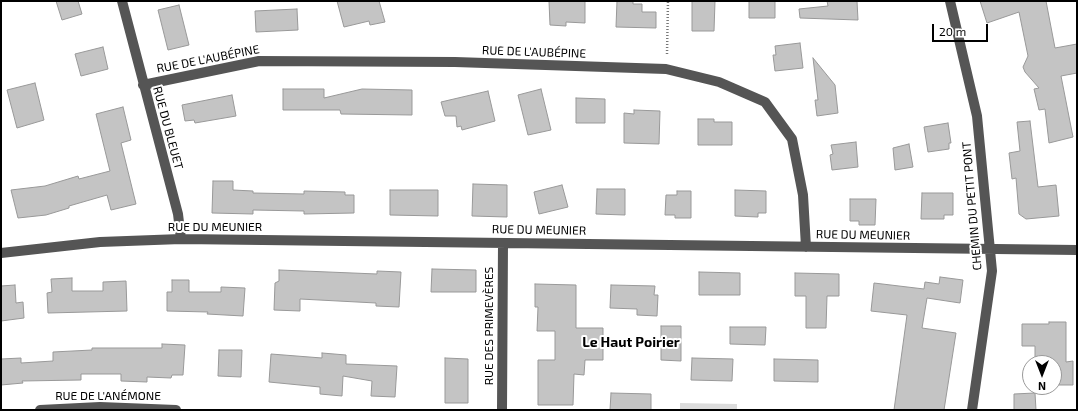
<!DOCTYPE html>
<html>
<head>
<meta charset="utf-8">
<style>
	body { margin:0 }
	#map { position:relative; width:1078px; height:411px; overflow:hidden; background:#fff; font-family:"Exo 2",sans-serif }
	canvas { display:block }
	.frame { position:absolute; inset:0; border:2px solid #000; pointer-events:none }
	.north { position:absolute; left:1022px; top:355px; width:40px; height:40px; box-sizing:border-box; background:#fff; border:1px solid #999; border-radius:50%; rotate:180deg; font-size:11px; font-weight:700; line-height:16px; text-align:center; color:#000 }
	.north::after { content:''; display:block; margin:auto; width:14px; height:18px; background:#000; clip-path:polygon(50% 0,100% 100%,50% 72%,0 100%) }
	.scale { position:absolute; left:932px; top:24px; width:56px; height:18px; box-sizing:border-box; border:2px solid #000; border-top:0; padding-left:5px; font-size:12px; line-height:14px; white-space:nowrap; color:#000; -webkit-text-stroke:3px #fff; paint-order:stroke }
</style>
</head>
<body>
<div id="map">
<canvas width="1078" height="411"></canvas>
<div class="frame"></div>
<div class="north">N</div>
<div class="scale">20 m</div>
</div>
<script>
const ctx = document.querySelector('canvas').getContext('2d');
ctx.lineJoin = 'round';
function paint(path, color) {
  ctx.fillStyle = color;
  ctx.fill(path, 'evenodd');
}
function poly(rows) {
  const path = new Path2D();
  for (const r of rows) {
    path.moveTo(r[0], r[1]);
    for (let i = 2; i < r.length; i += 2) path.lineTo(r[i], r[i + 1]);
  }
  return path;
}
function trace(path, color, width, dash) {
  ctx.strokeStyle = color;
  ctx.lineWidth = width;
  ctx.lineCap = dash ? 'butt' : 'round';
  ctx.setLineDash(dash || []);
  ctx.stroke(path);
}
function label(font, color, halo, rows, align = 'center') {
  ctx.font = font + ' "Exo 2",sans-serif';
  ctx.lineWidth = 4;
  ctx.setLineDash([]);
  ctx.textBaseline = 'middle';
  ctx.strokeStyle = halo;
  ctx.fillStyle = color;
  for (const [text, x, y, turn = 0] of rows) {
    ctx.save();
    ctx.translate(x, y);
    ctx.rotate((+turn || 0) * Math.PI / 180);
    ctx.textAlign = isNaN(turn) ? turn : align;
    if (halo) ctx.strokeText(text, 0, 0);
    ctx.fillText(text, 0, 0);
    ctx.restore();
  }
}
const green = poly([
	[680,403,737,404,737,410,680,410]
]);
const building = poly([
	[56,1,78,1,82,14,62,20,56,1],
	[337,1,379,1,385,22,370,25,369,21,344,27,337,1],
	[549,1,585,1,585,23,566,22,566,26,550,25,549,1],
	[617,1,633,1,633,4,642,4,642,12,656,12,656,28,616,27,617,1],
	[692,1,715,1,714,31,692,31,692,1],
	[749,1,775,1,775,18,749,18,749,1],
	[827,1,857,1,858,20,800,18,799,9,828,6,827,1],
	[980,1,1046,1,1055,48,1077,44,1077,73,1061,76,1073,137,1049,143,1045,109,1039,110,1034,89,1039,88,1025,72,1023,67,1028,56,1019,12,987,23,980,1],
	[179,5,189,45,168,50,158,10,179,5],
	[297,9,298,30,256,32,255,11,297,9],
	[800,43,803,68,775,71,773,55,776,55,775,46,800,43],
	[103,47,108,69,81,76,75,54,103,47],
	[813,58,835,85,838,113,817,116,815,100,818,100,813,58],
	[35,83,44,120,17,128,7,90,35,83],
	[283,89,324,89,324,98,362,89,412,90,412,115,341,114,340,110,283,110,283,89],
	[541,89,551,130,528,135,518,95,541,89],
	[488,91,495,121,462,130,461,126,457,127,456,116,445,116,441,102,488,91],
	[232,95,236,116,195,123,194,120,185,121,182,105,232,95],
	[576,98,605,99,605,123,576,123,576,98],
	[123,107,131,140,121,143,136,204,111,210,107,195,69,206,69,208,46,215,18,218,11,190,45,186,78,176,79,179,110,171,96,114,123,107],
	[634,110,660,111,659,144,624,143,624,113,634,114,634,110],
	[698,119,714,119,714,122,732,122,732,145,698,145,698,119],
	[1030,121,1038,187,1056,185,1059,216,1026,219,1019,214,1016,178,1012,179,1009,153,1020,151,1017,122,1030,121],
	[948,123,951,143,949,143,949,149,928,152,924,127,948,123],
	[856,142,858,167,832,170,830,155,833,154,831,145,856,142],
	[909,144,913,167,895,170,893,148,909,144],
	[213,181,233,181,233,190,253,191,253,193,304,194,304,191,345,192,345,195,354,195,354,213,304,214,304,211,253,210,253,214,212,213,213,181],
	[473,184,507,185,507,217,472,216,473,184],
	[562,185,568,207,539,214,534,192,562,185],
	[597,189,625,189,625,215,596,214,597,189],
	[390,190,438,190,438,216,390,215,390,190],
	[735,190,766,191,766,213,758,213,758,217,735,216,735,190],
	[677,191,691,191,691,218,675,218,675,215,665,215,666,195,677,195,677,191],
	[922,193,953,193,953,215,944,215,944,219,921,219,922,193],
	[850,199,876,199,875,225,859,225,859,221,850,221,850,199],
	[432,269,476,270,476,292,431,292,432,269],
	[279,270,377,274,377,271,401,272,399,307,376,306,376,303,300,299,300,311,274,310,275,283,279,281,279,270],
	[699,272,740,273,740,295,699,295,699,272],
	[795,273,839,274,839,296,827,296,826,328,806,328,806,296,795,296,795,273],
	[940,277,963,280,960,303,927,298,922,328,956,333,944,410,894,410,907,315,871,311,874,283,924,289,925,282,939,284,940,277],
	[72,278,72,291,103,291,103,282,126,281,127,311,48,313,47,293,52,292,51,279,72,278],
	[172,280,189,280,189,292,221,292,221,287,245,288,243,316,207,314,208,312,167,311,167,292,172,292,172,280],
	[535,284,576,285,576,328,603,328,603,360,585,360,584,375,574,374,573,405,538,405,538,360,555,360,555,331,537,331,538,307,535,307,535,284],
	[15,285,16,303,23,302,24,318,1,321,1,286,15,285],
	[611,285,655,286,654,295,658,295,657,316,637,315,637,309,610,308,611,285],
	[1049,322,1066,322,1066,362,1073,361,1073,385,1054,385,1054,363,1035,363,1035,346,1022,346,1022,324,1049,324,1049,322],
	[661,326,681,326,681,361,661,360,661,326],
	[730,327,766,327,765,345,730,344,730,327],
	[162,344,185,345,183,375,172,375,171,378,147,377,147,382,121,381,121,374,81,374,81,380,22,381,23,383,1,385,1,359,21,358,21,363,53,361,53,352,92,350,92,348,162,348,162,344],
	[219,350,242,350,241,377,218,376,219,350],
	[322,353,346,355,346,364,397,366,395,397,371,396,372,381,343,376,342,396,320,394,320,387,269,382,271,354,322,358,322,353],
	[445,358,468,359,468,403,445,403,445,358],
	[692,358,733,359,732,381,691,380,692,358],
	[774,359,818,360,818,382,774,381,774,359],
	[611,393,651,394,651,410,610,410,611,393],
	[1035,393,1036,410,1014,410,1014,394,1035,393]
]);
const path = poly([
	[667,54,668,1]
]);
const minor = poly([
	[122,1,178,214,181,239],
	[950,1,977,116,992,271,972,410],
	[143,85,259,61,455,62,666,69,719,82,765,102,792,139,803,195,806,247],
	[1,253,100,242,181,239,1077,250],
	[40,410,100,407,176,410],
	[502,410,503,243]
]);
const streetNames = [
	["RUE DE L'AUBÉPINE",534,52,2],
	["RUE DE L'AUBÉPINE",208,59,-11],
	["RUE DU BLEUET",168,128,75],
	["CHEMIN DU PETIT PONT",972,206,-95],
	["RUE DU MEUNIER",215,227],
	["RUE DU MEUNIER",539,230,1],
	["RUE DU MEUNIER",863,235,1],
	["RUE DES PRIMEVÈRES",489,326,-90],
	["RUE DE L'ANÉMONE",108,396]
];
const quarterNames = [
	["Le Haut Poirier",631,342]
];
paint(green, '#dcdcdc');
paint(building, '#c4c4c4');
trace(building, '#999', 1);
trace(path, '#777', 2.5, [1, 2]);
trace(minor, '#555', 10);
label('12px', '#000', '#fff', streetNames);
label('bold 14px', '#000', '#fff', quarterNames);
</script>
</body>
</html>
